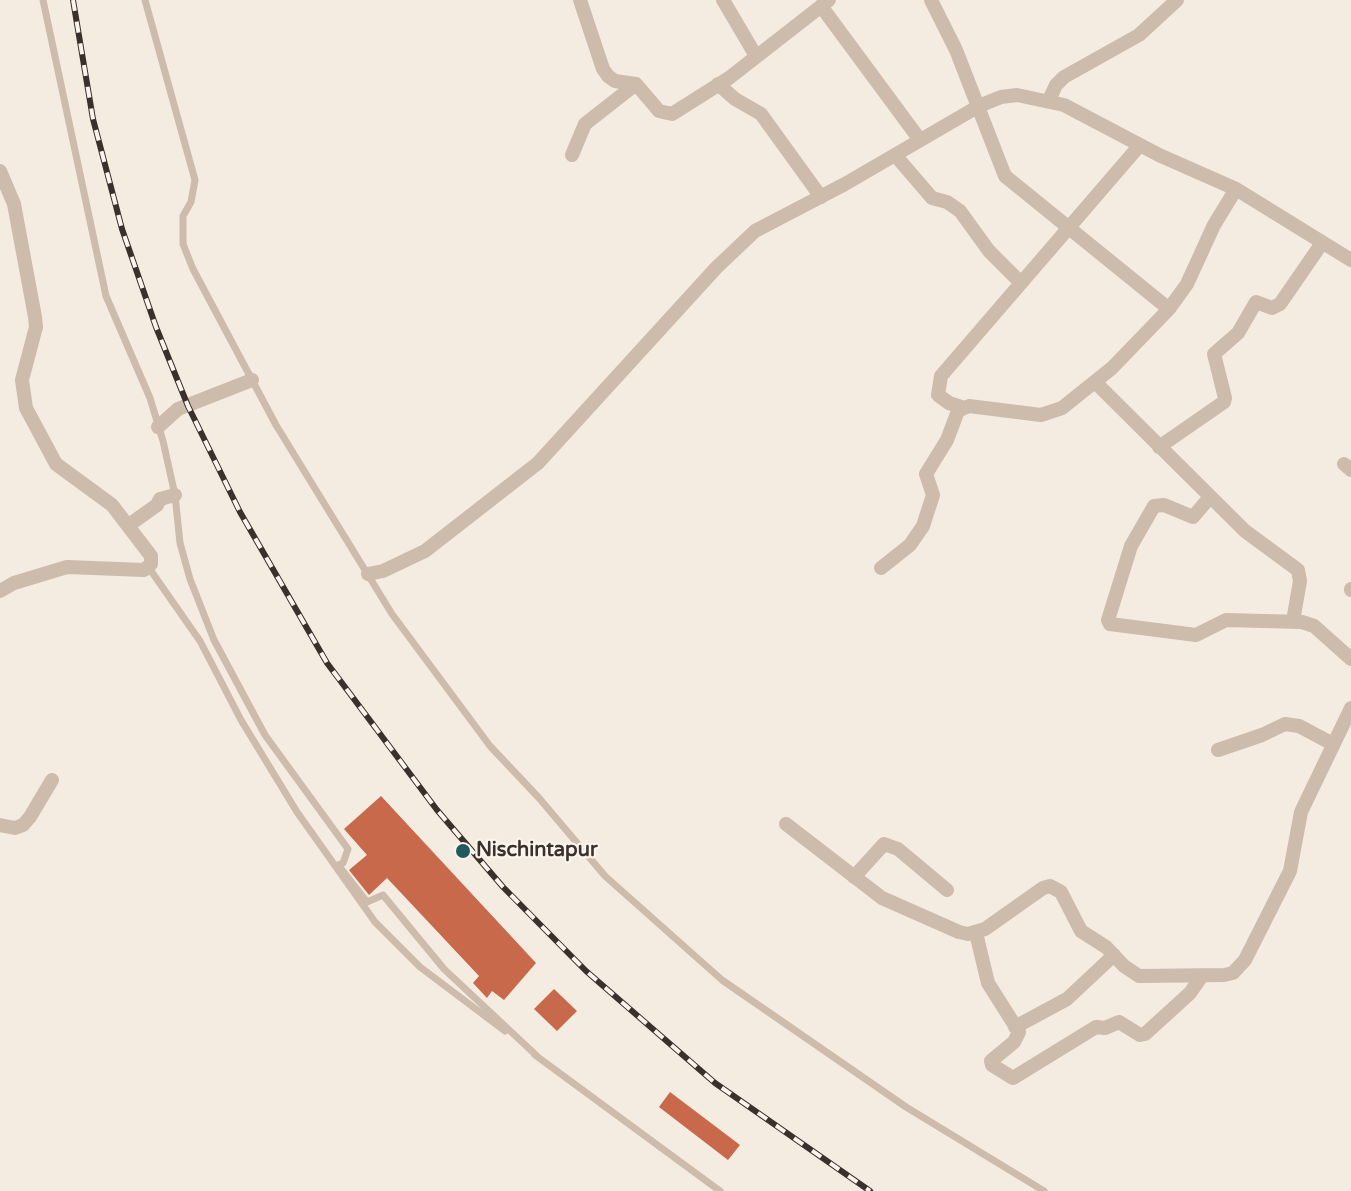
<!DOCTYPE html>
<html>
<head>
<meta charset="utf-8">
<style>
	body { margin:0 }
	canvas { display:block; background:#f4ebe1 }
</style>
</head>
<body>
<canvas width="1351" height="1191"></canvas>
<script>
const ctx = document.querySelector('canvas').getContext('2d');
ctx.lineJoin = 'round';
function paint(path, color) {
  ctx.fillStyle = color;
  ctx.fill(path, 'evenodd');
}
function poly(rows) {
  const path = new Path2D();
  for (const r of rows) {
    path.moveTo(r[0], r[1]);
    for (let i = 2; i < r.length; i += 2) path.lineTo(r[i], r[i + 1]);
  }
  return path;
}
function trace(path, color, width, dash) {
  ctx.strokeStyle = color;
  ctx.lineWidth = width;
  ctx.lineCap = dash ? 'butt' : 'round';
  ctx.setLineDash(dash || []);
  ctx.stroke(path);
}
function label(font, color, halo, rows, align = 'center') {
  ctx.font = font + ' "Varela Round",sans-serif';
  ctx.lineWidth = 4.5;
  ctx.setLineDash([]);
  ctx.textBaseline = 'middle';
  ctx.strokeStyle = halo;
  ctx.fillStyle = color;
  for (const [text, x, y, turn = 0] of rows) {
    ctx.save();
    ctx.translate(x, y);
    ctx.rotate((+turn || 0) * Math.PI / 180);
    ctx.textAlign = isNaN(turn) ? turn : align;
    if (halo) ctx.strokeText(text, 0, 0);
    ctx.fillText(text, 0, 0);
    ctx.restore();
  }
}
const building = poly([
	[381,796,536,963,504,1000,492,991,487,998,473,983,479,976,387,878,369,895,349,870,367,855,344,829],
	[554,989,577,1011,557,1031,534,1009],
	[670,1092,740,1145,728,1160,659,1107]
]);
const lane = poly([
	[43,0,106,296,150,398,163,441,175,495,180,543,190,579,214,640,265,735,348,849,343,863,338,865,367,902,383,895,444,969,537,1056],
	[145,0,195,180,191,202,183,216,183,244,193,269,276,425,392,614,490,746,539,798,605,876,722,980,906,1107,1044,1191],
	[149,568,200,641,241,720,297,812,375,922,420,967,505,1031],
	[535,1055,720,1191]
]);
const street = poly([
	[580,0,603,69,608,76,615,81,636,84,659,111,672,114,729,78,829,0],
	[723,0,756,56],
	[931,0,956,50,1005,176,1169,309],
	[821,6,920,140],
	[718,84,735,99,761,114,821,197],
	[1049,100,1056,85,1064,77,1139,35,1177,0],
	[572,155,585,124,636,84],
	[895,155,932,198,947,202,960,211,989,251,1021,283],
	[0,171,14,204,35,317,36,327,22,380,26,408,56,464,112,505,151,556,151,564,144,570,67,567,14,583,0,591],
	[1095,382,1245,531,1298,570,1300,581,1293,621],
	[964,408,949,403,938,395,941,376,1140,145],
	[158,427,178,409,252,380],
	[1159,447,1224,402,1225,398,1214,354,1238,333,1256,302,1272,308,1280,304,1322,243],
	[1344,464,1351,470],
	[1210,497,1193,517,1164,505,1154,506,1131,546,1108,620,1110,624,1196,635,1226,620,1302,622,1314,626,1351,659],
	[129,525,157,505,160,499,175,495],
	[881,568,910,545,923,526,933,495,926,474,947,440,958,411,969,406,1041,415,1062,408,1112,368,1169,309,1187,284,1214,225,1236,189],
	[368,574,383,571,425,551,538,463,716,268,755,231,845,184,979,106,1001,97,1017,95,1064,105,1159,155,1236,189,1351,260],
	[1351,589,1351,590],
	[1218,750,1262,735,1285,724,1299,726,1333,744],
	[786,824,882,898,959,932,968,934,985,929,1043,888,1050,886,1061,892,1081,931,1106,947,1124,966,1139,976,1224,975,1233,973,1245,960,1290,871,1301,812,1351,708],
	[0,825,15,828,23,825,30,817,52,780],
	[854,877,884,844,898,849,947,890],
	[976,933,988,983,1019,1032,1014,1042,991,1061,992,1065,1013,1078,1096,1027,1105,1028,1119,1022,1140,1035,1145,1034,1190,993,1202,976],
	[1015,1027,1067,999,1114,955]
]);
const rail = poly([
	[73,0,93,119,122,229,156,327,188,406,240,512,327,663,437,810,503,887,586,971,715,1083,870,1191]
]);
const markers = [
	[463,851,8,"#1f5a5e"]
];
const poiNames = [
	["Nischintapur",476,851]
];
paint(building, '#c8694b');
trace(lane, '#cdbbac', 7);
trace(street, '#cdbbac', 14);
trace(rail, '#3b302b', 6);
trace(rail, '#fbf5ee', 4, [11]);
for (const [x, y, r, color] of markers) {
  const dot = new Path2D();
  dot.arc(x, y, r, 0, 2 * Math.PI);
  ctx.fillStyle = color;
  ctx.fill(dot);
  trace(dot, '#fbf5ee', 2);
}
label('bold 20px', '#3b302b', '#fbf5ee', poiNames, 'left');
</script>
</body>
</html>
